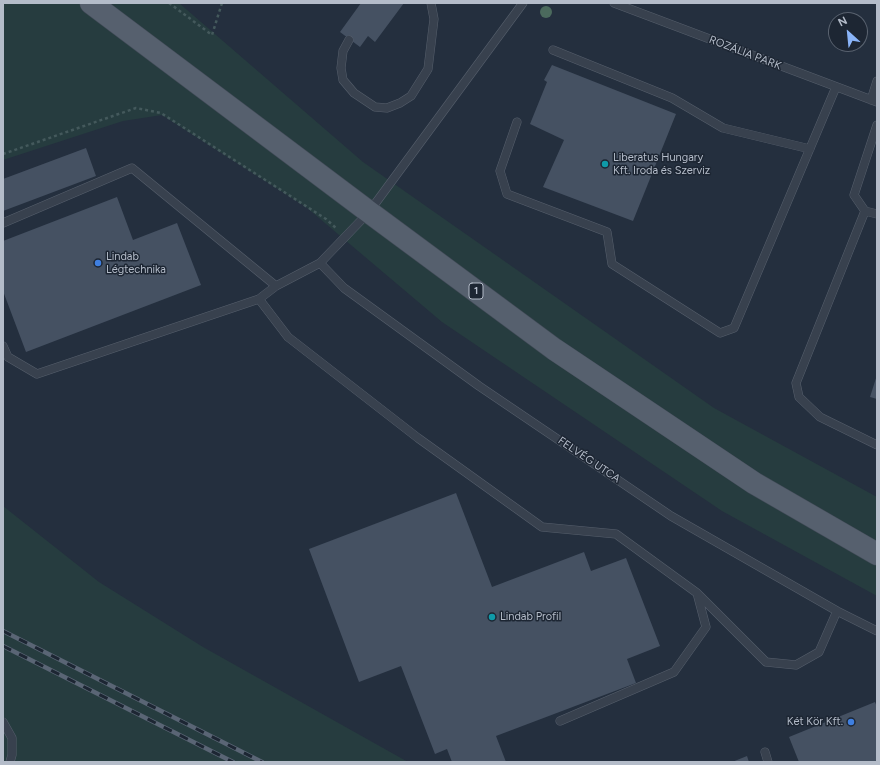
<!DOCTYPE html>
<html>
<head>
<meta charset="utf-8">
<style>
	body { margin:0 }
	#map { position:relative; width:880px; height:765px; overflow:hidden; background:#242f3e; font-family:Figtree,sans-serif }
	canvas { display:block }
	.frame { position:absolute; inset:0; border:4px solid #b4bcc9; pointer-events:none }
	.north { position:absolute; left:828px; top:12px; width:40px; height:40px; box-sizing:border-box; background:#1d2633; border:1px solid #59626f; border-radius:50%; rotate:333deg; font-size:11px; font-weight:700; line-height:16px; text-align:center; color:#b4bcc9 }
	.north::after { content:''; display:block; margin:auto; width:14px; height:18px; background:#8ab4f8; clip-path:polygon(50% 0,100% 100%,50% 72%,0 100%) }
</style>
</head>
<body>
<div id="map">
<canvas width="880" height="765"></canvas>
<div class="frame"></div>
<div class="north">N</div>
</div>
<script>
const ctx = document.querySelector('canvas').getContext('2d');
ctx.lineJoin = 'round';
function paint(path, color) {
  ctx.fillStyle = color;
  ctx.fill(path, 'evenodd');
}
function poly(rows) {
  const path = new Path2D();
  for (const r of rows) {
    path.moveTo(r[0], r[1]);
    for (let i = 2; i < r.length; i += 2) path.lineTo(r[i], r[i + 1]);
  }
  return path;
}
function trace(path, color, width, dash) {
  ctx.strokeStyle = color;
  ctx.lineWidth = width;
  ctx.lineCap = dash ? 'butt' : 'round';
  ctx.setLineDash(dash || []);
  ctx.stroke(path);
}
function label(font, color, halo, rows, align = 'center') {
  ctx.font = font + ' Figtree,sans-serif';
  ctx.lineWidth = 3;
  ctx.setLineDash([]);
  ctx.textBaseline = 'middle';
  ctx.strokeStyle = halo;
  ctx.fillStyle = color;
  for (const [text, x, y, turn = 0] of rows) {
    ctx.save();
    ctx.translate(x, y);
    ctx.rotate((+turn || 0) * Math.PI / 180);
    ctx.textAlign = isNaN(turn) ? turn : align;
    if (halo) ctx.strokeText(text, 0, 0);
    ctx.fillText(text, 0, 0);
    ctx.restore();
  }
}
const green = poly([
	[3,3,179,3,363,162,714,408,877,497,877,596,722,511,442,322,306,207,162,115,123,121,3,160],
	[3,506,99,582,203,647,408,762,3,762]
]);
const building = poly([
	[361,3,404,3,375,42,368,36,360,47,340,32],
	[552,65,676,114,633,221,543,187,564,140,530,124,547,82,544,80],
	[86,148,96,176,3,211,3,179],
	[117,197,133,240,177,223,201,285,26,352,3,291,3,241],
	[877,375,877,399,870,397],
	[456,493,492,587,584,552,591,571,626,558,660,646,627,659,636,683,496,736,506,762,452,762,447,749,435,754,401,666,359,682,309,549],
	[875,702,877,707,877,762,799,762,789,737],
	[747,756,749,762,732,762]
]);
const path = poly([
	[169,3,212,35,222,3],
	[3,154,136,108,161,113,326,219,336,228]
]);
const service = poly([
	[614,3,877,102],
	[349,40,343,51,341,68,343,80,354,93,375,107,387,108,400,103,411,96,428,69,434,19,431,3],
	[553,50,672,98,723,128,810,149],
	[871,100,877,81],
	[517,122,500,171,507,194,607,232,612,264,720,333,734,328,836,87],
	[877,125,854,195,865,211,877,214],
	[865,211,796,383,799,397,820,417,877,445],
	[3,223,132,168,276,286],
	[320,263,344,288,479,386,671,516,837,611,877,631],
	[259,299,288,337,418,438,542,527,616,534,697,593,706,627,674,672,560,721],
	[3,346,8,357,37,374,259,299,276,286,320,263,369,212,523,3],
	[698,594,766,662,796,665,819,652,837,611],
	[3,722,12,738,12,755,10,762],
	[765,752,768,762]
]);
const primary = poly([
	[91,3,369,212,554,349,754,483,877,554]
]);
const rail = poly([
	[3,631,262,762],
	[3,646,233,762]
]);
const trees = [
	[546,12]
];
const markers = [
	[605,164,4,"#0f9aa8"],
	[98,263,4,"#3f7fe0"],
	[492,617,4,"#0f9aa8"],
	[851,722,4,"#3f7fe0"]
];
const shields = [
	[476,291,14]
];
const shieldNames = [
	["1",476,291]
];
const streetNames = [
	["ROZÁLIA PARK",745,53,21],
	["FELVÉG UTCA",589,460,34]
];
const poiNames = [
	["Liberatus Hungary",613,158],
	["Kft. Iroda és Szerviz",613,171],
	["Lindab",106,257],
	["Légtechnika",106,270],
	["Lindab Profil",500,617],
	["Két Kör Kft.",843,722,"right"]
];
paint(green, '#263c3f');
paint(building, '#455162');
trace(service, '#565f6c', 9);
trace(primary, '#414a57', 23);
trace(path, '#44595c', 2.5, [3, 3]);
trace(service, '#38414e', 8);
trace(primary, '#56606e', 22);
trace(rail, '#5a6575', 4.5);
trace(rail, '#1d2633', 3, [9]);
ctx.fillStyle = '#4b6a5d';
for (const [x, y] of trees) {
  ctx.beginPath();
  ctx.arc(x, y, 6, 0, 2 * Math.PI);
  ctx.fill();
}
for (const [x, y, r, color] of markers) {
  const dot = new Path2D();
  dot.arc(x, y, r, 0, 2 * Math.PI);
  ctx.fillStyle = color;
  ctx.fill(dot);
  trace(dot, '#1d2633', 1.5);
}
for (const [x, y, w] of shields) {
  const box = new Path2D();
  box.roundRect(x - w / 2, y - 8, w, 16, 3);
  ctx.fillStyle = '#1d2633';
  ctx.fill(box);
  trace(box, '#b4bcc9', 1);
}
label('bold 10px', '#b4bcc9', null, shieldNames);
label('11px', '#b4bcc9', '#1d2633', streetNames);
label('11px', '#b4bcc9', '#1d2633', poiNames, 'left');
</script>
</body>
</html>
